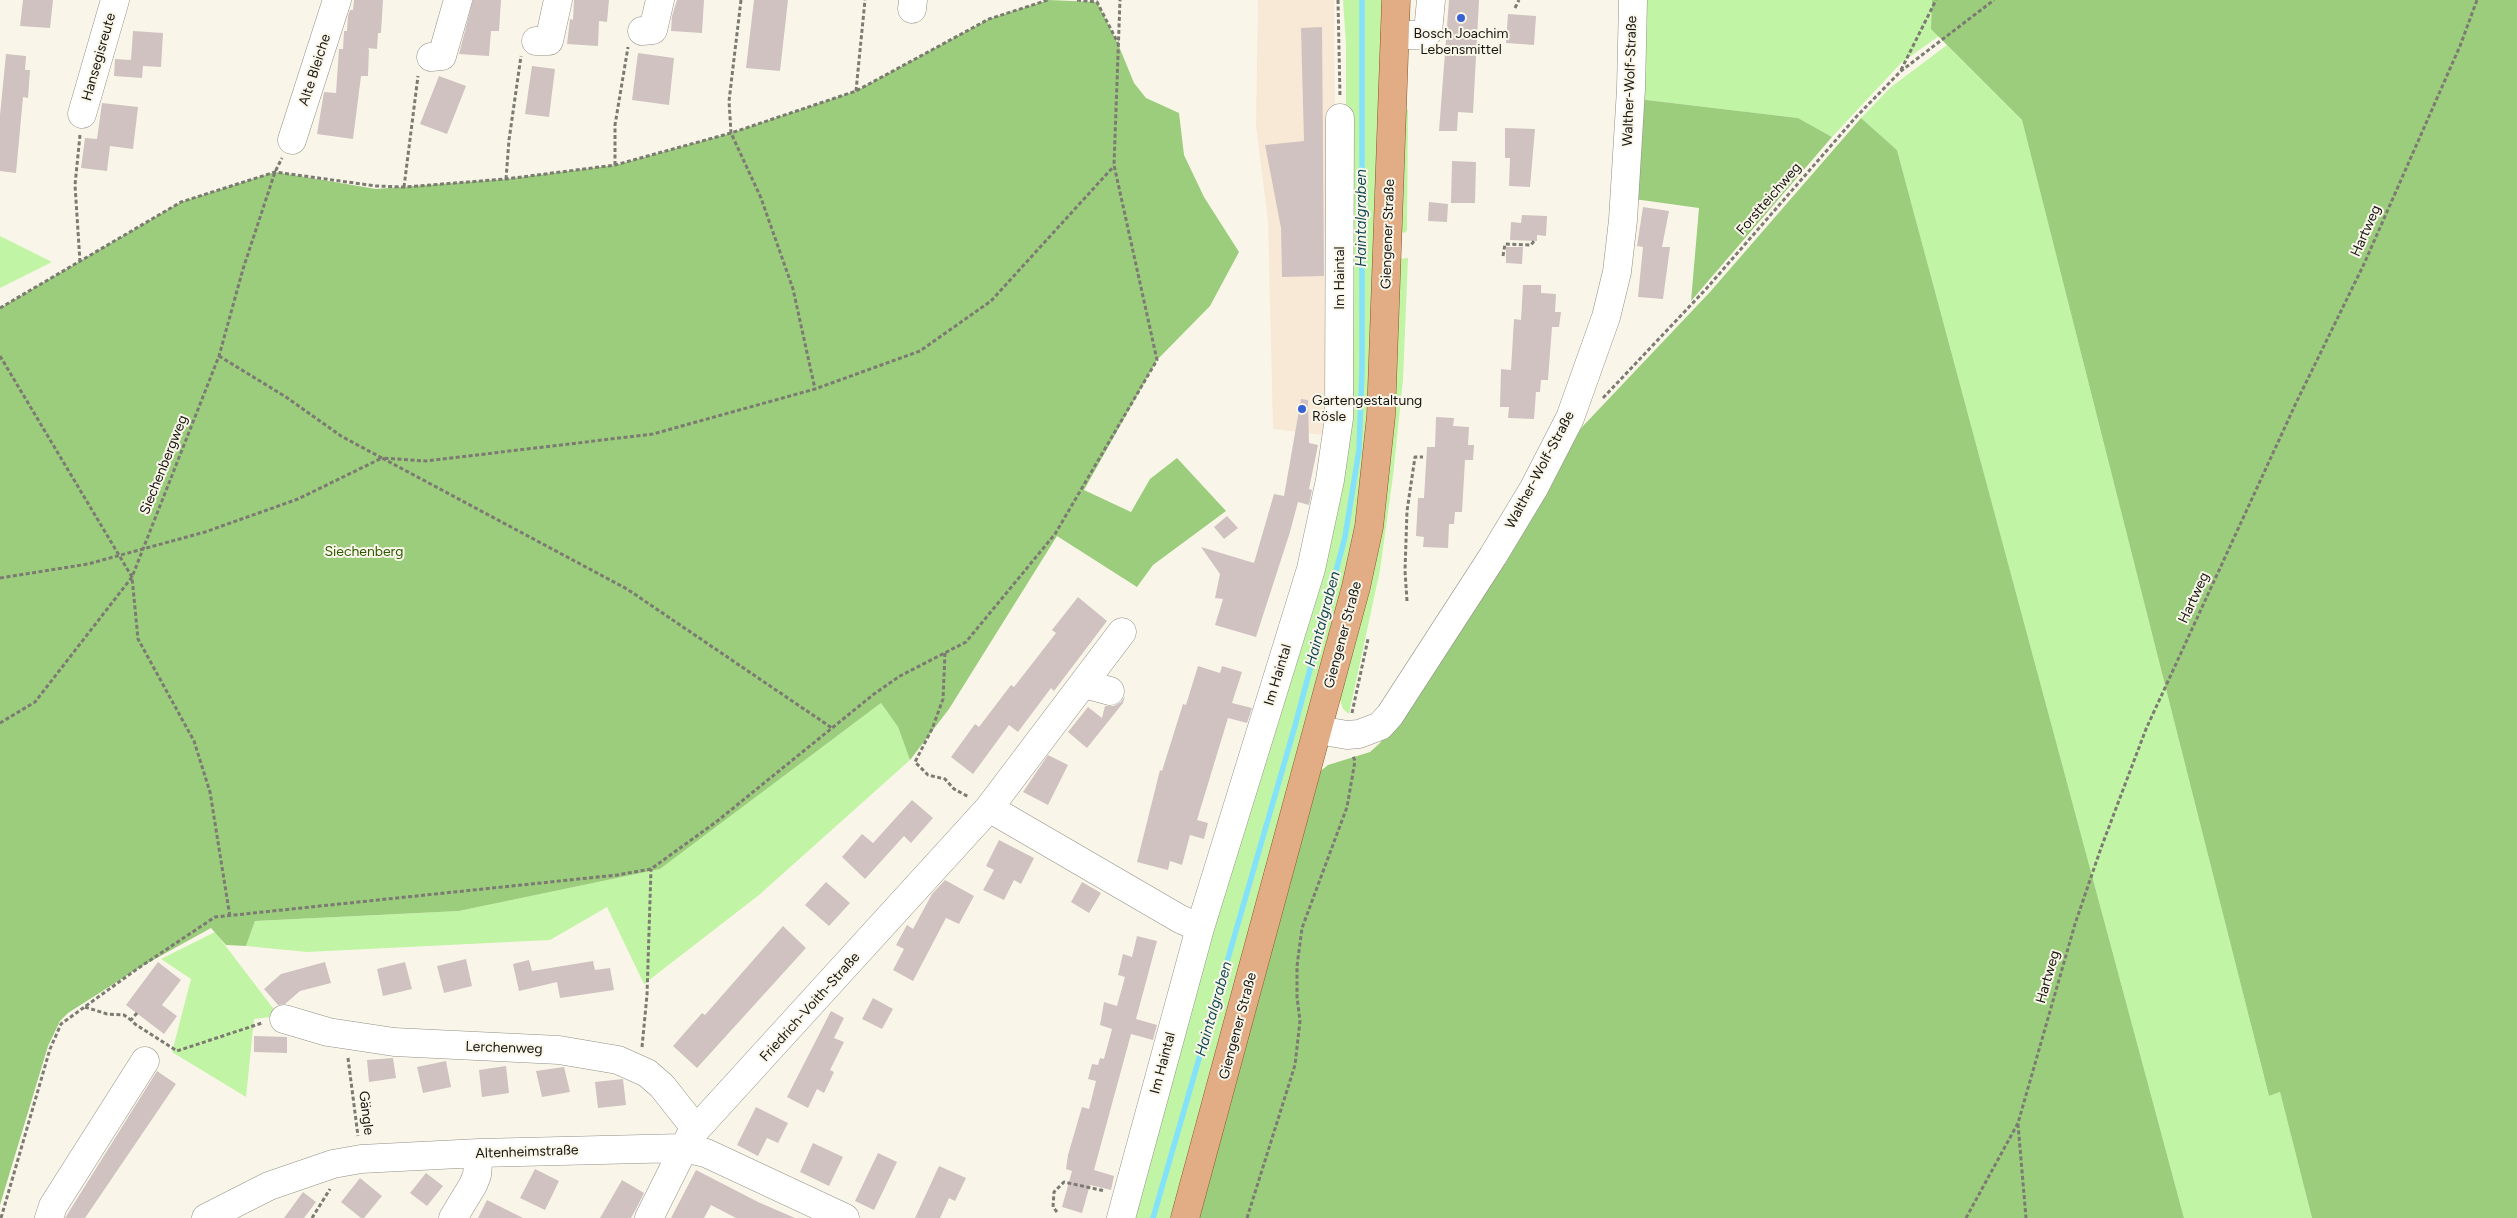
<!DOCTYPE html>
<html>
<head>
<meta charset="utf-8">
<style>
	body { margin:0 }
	canvas { display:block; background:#f9f6e9 }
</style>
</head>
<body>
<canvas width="2517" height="1218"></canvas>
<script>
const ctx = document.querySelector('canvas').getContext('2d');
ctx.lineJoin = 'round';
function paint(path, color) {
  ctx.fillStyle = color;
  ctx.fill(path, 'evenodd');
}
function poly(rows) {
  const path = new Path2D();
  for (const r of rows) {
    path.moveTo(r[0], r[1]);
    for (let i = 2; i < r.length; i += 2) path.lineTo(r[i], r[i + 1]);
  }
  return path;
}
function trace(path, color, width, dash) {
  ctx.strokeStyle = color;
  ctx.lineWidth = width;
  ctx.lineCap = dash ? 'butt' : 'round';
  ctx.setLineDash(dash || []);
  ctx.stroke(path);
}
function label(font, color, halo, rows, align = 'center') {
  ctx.font = font + ' Figtree,sans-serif';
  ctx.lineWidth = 4;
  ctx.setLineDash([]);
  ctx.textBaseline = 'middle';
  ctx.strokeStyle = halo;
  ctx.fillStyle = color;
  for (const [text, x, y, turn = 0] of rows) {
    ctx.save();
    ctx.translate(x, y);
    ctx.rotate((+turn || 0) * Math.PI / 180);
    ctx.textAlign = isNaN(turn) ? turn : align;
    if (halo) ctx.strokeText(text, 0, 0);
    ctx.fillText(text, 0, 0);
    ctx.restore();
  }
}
const industrial = poly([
	[1258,0,1334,0,1335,131,1331,436,1273,429,1268,221,1256,126]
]);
const green = poly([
	[1343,0,1387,0,1363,513,1174,1218,1131,1218,1205,940,1316,578,1346,184,1346,45],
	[1642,0,1932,0,1931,28,1939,36,1901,63,1832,137,1798,118,1638,99],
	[1947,45,2022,120,2269,1096,2280,1092,2312,1218,2184,1218,1897,150,1861,118,1891,87],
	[1405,107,1408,110,1407,231,1404,233,1399,231],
	[0,236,52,262,0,288],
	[1408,258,1403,380,1393,476,1380,570,1349,714,1343,709,1339,697,1398,259],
	[881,703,898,727,910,760,759,895,644,984,607,907,550,940,307,952,246,946,255,921,459,911,660,869],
	[215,932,279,1016,254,1019,246,1097,172,1052,191,979,161,959]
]);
const forest = poly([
	[1048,0,1097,2,1118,44,1134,83,1146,98,1179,113,1184,155,1204,197,1239,252,1210,306,1157,360,1084,490,1131,512,1150,479,1177,458,1226,511,1153,565,1137,587,1057,536,949,709,910,760,898,727,881,703,660,869,459,911,255,921,246,946,226,945,211,928,137,969,68,1013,60,1021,48,1046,0,1205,0,308,181,202,275,172,376,189,506,179,616,165,731,133,856,91,989,19],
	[1932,0,2517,0,2517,1218,2312,1218,2280,1092,2269,1096,2022,120,1931,29],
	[1638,99,1798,118,1832,137,1691,301,1699,208,1634,199],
	[1861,118,1897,150,2184,1218,1192,1218,1318,773,1328,765,1370,752,1380,743,1398,718,1564,452,1583,426,1710,292]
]);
const stream = poly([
	[1153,1218,1295,726,1345,537,1359,450,1362,370,1362,0]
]);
const building = poly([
	[23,0,53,0,50,28,20,26],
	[354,0,383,0,381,33,378,33,377,49,367,48,369,49,368,76,361,76,353,139,317,134,324,92,336,93,339,49,343,49,344,31,347,31,348,16,350,10,353,10],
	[473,0,501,0,499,31,491,31,489,56,459,54],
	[574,0,609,0,607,22,599,21,598,46,567,44,570,19,573,20],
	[677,0,704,0,702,33,671,31,672,16],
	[754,0,788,0,780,71,746,68],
	[1449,0,1479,0,1473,113,1458,112,1457,131,1439,131],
	[1508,14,1536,16,1534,45,1506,43],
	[1322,27,1324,276,1282,277,1281,228,1265,145,1304,141,1301,28],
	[133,31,163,33,161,67,143,66,142,78,114,76,115,59,131,60],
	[638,53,674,58,669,105,632,100],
	[6,54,26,56,25,70,30,70,28,98,23,97,16,173,0,171,0,115],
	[532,66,555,69,549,117,525,114],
	[439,76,466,86,447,134,420,124],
	[102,103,138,107,133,149,110,146,107,171,81,168,85,138,97,139],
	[1505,128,1535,129,1530,187,1509,186,1510,158,1505,158],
	[1452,161,1476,162,1475,203,1451,203],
	[1429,202,1448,204,1447,222,1428,221],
	[1643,207,1669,211,1662,247,1670,247,1663,299,1638,297,1643,247,1637,246],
	[1522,215,1547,216,1546,236,1537,235,1537,241,1510,240,1511,222,1521,223],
	[1506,247,1523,247,1522,264,1506,263],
	[1523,285,1541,285,1541,293,1556,294,1555,312,1561,312,1559,327,1552,327,1548,380,1541,380,1540,392,1536,392,1534,419,1508,418,1509,407,1500,407,1501,369,1511,370,1514,319,1521,320],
	[1301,399,1308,400,1309,443,1318,445,1309,489,1312,490,1309,505,1298,502,1290,532,1256,637,1215,625,1223,599,1215,598,1220,574,1201,547,1254,563,1274,494,1284,496],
	[1436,417,1454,418,1453,426,1469,427,1468,445,1474,445,1473,460,1465,460,1462,512,1455,512,1454,524,1449,524,1448,548,1423,547,1424,537,1416,536,1418,498,1424,498,1427,447,1435,447],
	[1227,516,1238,528,1224,539,1214,527],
	[1078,597,1107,621,1054,691,1051,688,1018,732,1009,725,973,774,951,757,975,724,979,727,1011,685,1014,687,1056,633,1052,630],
	[1198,666,1220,673,1222,666,1242,672,1232,703,1252,708,1247,723,1228,718,1197,820,1208,823,1204,839,1190,835,1182,865,1170,861,1168,870,1137,862,1160,770,1162,771,1183,704,1186,705],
	[1125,696,1123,703,1087,748,1068,732,1088,707,1102,718,1105,706,1114,706,1121,702],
	[1048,755,1068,765,1048,805,1023,792],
	[912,800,933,818,911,843,904,836,865,879,842,857,862,834,873,843],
	[999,840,1034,858,1021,884,1014,880,1004,900,983,890,994,870,986,866],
	[945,880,974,896,959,924,946,918,913,981,893,970,904,949,896,945,907,925,913,929,932,894],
	[826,882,850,903,829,926,805,905],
	[1082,882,1101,893,1089,913,1071,902],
	[783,926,806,948,697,1068,673,1046,702,1013,705,1015],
	[1137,936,1157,941,1136,1019,1157,1025,1153,1040,1131,1034,1094,1170,1114,1176,1111,1190,1090,1185,1082,1213,1062,1207,1072,1171,1066,1169,1068,1155,1082,1107,1089,1109,1096,1081,1088,1079,1092,1064,1098,1065,1100,1058,1104,1059,1112,1029,1100,1025,1104,1002,1117,1006,1125,977,1118,975,1123,954,1132,957],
	[466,959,472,986,444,993,437,966],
	[529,960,532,971,593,961,595,970,610,968,614,990,560,998,557,982,519,991,513,964],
	[158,962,181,980,162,1005,177,1016,164,1034,126,1005],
	[325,962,331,983,300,991,285,1004,278,1005,264,989,281,974],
	[405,962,412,989,383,996,377,969],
	[873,998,893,1009,882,1029,862,1019],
	[831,1011,844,1018,834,1038,844,1042,830,1070,834,1072,824,1093,817,1089,808,1108,787,1097],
	[254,1036,287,1037,287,1053,254,1052],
	[393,1058,396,1078,369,1082,367,1060],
	[446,1061,451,1087,423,1093,417,1067],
	[506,1066,509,1093,482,1097,479,1070],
	[564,1067,570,1092,542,1097,536,1071],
	[157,1071,176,1084,85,1218,65,1218],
	[623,1079,626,1105,598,1108,595,1082],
	[756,1107,788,1123,778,1143,767,1138,758,1156,737,1145],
	[813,1143,843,1157,829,1186,800,1172],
	[878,1153,897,1162,874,1210,855,1201],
	[939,1166,966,1178,955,1201,949,1198,940,1218,915,1218],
	[535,1169,559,1181,545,1210,520,1198],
	[696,1170,758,1202,795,1218,736,1218,711,1205,704,1218,671,1218],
	[426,1173,443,1186,427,1206,410,1193],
	[360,1178,382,1196,364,1218,361,1218,341,1202],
	[622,1180,644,1193,636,1209,631,1218,600,1218],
	[303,1192,316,1202,304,1218,284,1218],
	[487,1200,523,1218,478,1218]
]);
const path = poly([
	[741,0,729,101,731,133,761,198,793,289,815,389],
	[1077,0,1097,2,1118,43],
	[1338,0,1340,97],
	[1515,8,1519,0],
	[1901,70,1936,0],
	[856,91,865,0],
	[615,165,615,125,628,47],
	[506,179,509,140,521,56],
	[404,187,418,76],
	[1503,256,1505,244,1531,245,1534,241],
	[80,262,75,185,80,135],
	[0,308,181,202,275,172,376,186,404,187,506,179,615,165,731,133,856,91,989,19,1048,0],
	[0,356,132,577,138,639,194,741,210,792,230,917],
	[219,356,286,397,341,436,382,458,426,461,653,434,815,389,920,351,991,301,1114,166],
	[1603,398,1706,289,1856,117,1901,71,1994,0],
	[0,578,88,564,205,532,298,499,382,458,627,589,832,728],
	[1407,601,1405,571,1407,511,1415,457,1423,457],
	[945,653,943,699,932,729,915,762,928,775,945,779,954,789,969,797],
	[1352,713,1368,639],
	[0,723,35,702,132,577,219,356,243,269,275,172,282,158],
	[85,1007,107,1014,124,1015,131,1020],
	[137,1013,131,1020,135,1024,177,1051,262,1023],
	[642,1047,647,995,651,869],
	[348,1058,358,1136],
	[2018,1124,2026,1218],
	[1057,1212,1053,1207,1054,1192,1064,1182,1105,1191],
	[1,1218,50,1049,61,1024,137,969,215,917,617,875,651,869,716,822,874,694,900,676,966,642,1055,534,1157,360,1114,165,1120,0],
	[312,1218,330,1189],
	[1247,1218,1295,1065,1300,1021,1297,997,1297,966,1302,928,1347,807,1355,761,1353,756],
	[1966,1218,2018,1123,2075,924,2101,848,2146,729,2296,403,2364,264,2460,46,2477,0]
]);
const minor = poly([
	[912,9,913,0],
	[642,31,653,30,660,0],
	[1395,35,1424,35,1428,32,1431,0],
	[536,41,549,41,558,0],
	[431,57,442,56,458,0],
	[82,114,115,0],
	[292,140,337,0],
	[1084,684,1110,691],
	[1318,730,1347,735,1359,734,1380,726,1390,715,1493,556,1534,488,1570,418,1606,317,1617,272,1623,220,1631,89,1633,0],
	[989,808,1180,919,1200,928],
	[284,1019,328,1032,394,1042,559,1050,618,1060,647,1073,662,1086,696,1129],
	[49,1218,53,1206,145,1061],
	[206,1218,269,1186,333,1164,361,1159,479,1153,683,1148,706,1153,845,1218],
	[453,1218,473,1185,477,1175,479,1153],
	[649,1218,690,1136,989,808,1122,632],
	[1121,1218,1200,928,1311,569,1330,480,1339,418,1340,118]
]);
const major = poly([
	[1185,1218,1356,587,1369,527,1381,416,1396,0]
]);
const markers = [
	[1461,18,5,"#3862d3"],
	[1302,409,5,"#3862d3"]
];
const poiNames = [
	["Bosch Joachim",1461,34],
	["Lebensmittel",1461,50],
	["Gartengestaltung",1312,401,"left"],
	["Rösle",1312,417,"left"]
];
const streetNames = [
	["Hansegisreute",99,57,-74],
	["Alte Bleiche",315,70,-72],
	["Walther-Wolf-Straße",1630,81,-88],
	["Forstteichweg",1769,199,-49],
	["Hartweg",2366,231,-66],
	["Giengener Straße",1388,234,-88],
	["Im Haintal",1340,278,-90],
	["Siechenbergweg",164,465,-68],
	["Walther-Wolf-Straße",1540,470,-62],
	["Hartweg",2194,598,-65],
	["Giengener Straße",1343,635,-75],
	["Im Haintal",1278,675,-73],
	["Hartweg",2048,977,-74],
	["Friedrich-Voith-Straße",810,1007,-48],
	["Giengener Straße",1238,1026,-75],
	["Lerchenweg",504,1048,2],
	["Im Haintal",1163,1063,-75],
	["Gängle",366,1113,83],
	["Altenheimstraße",527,1152,-2]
];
const parkNames = [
	["Siechenberg",364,552]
];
const waterNames = [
	["Haintalgraben",1362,218,-90],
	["Haintalgraben",1323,619,-75],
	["Haintalgraben",1214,1009,-74]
];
paint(industrial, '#f8e9d6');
paint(green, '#c2f4a5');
paint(forest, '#9bcd7d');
trace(stream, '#83e2f9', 5.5);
paint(building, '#d0c2c0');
trace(minor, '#928f84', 29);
trace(major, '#8e5326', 29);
trace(path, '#7c7a72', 3, [4, 2.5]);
trace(minor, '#fff', 28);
trace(major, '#e2ac84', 28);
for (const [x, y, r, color] of markers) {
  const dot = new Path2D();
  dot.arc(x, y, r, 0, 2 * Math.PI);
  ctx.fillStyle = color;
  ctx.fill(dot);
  trace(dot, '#f9f6e9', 2);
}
label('14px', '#161511', '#f9f6e9', poiNames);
label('14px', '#161511', '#f9f6e9', streetNames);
label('14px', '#2d5901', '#f9f6e9', parkNames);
label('italic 15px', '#0f4854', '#f9f6e9', waterNames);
</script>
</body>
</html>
